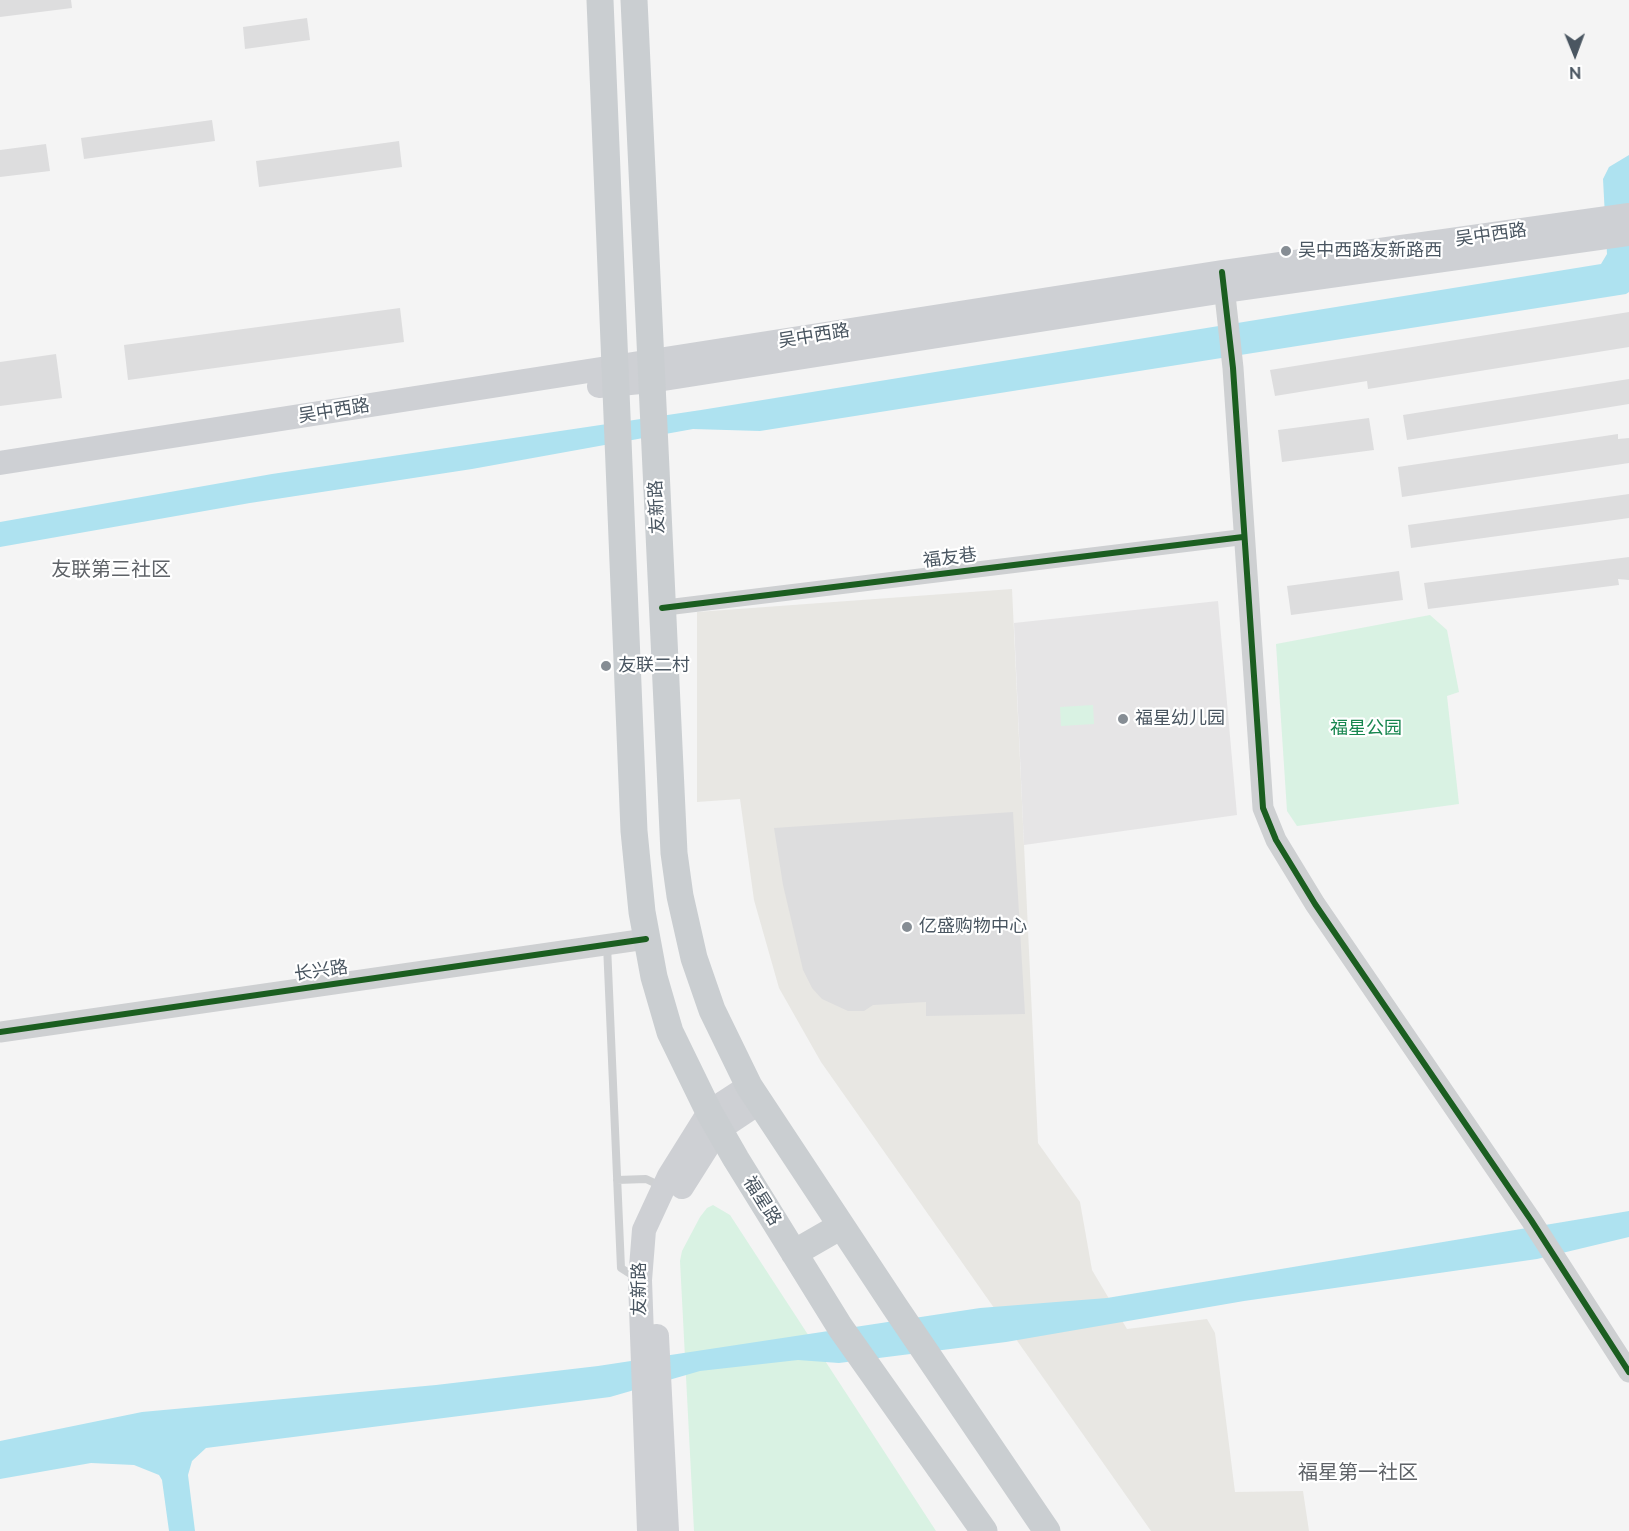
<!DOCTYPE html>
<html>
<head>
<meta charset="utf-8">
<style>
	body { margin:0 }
	#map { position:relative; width:1629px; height:1531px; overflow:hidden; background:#f4f4f4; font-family:Raleway,sans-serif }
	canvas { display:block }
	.north { position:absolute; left:1545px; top:24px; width:60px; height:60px; -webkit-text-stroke:4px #fff; paint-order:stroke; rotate:179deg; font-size:16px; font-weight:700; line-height:24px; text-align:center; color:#4a5661 }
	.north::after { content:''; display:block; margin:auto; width:21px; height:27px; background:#4a5661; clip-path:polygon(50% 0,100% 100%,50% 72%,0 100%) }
</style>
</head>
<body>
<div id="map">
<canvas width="1629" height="1531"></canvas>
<div class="north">N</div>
</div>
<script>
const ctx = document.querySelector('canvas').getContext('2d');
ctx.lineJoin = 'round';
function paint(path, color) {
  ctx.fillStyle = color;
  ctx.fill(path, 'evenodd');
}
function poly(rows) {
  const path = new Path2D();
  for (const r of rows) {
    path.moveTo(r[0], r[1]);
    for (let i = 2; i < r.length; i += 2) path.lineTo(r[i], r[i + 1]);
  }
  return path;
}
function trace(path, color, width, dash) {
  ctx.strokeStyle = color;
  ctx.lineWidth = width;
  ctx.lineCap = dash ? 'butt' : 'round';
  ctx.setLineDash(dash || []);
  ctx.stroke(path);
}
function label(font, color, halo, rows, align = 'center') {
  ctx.font = font + ' Raleway,"Noto Sans SC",sans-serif';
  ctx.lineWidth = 4.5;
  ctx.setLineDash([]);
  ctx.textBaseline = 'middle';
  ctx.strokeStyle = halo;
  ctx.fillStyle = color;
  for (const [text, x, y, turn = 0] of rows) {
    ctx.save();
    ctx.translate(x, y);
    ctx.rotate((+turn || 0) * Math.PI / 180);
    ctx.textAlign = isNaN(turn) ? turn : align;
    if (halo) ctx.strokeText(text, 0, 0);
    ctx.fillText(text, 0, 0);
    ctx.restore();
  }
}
const commercial = poly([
	[1012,589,1038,1143,1080,1202,1092,1270,1127,1329,1207,1319,1215,1333,1235,1492,1303,1491,1309,1531,1151,1531,821,1062,779,988,754,900,740,799,697,802,697,612]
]);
const education = poly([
	[1218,601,1237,815,1024,845,1014,623]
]);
const green = poly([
	[1430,615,1447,630,1459,692,1447,696,1459,804,1297,826,1287,811,1276,644],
	[1093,705,1094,724,1061,726,1060,707],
	[713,1205,730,1215,936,1531,694,1531,680,1261,682,1251,700,1217,707,1208]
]);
const water = poly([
	[1629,155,1629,292,1626,294,760,431,693,429,472,469,250,503,0,547,0,522,272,474,701,410,1601,264,1607,254,1603,179,1609,167],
	[1629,1211,1629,1237,1537,1259,1244,1301,1006,1342,839,1363,798,1360,700,1371,610,1397,206,1448,192,1461,188,1475,195,1531,169,1531,162,1480,159,1475,134,1465,91,1463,0,1479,0,1441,142,1412,436,1385,598,1366,980,1308,1107,1298]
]);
const building = poly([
	[0,0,71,0,72,8,0,17],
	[307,18,310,40,245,49,243,27],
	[212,120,215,141,84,159,81,138],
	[399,141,402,167,259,187,256,161],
	[46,144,50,171,0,177,0,150],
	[400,308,404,342,128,380,124,345],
	[1629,312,1629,347,1368,389,1367,381,1275,396,1270,370],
	[56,354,62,398,0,406,0,362],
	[1629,379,1629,404,1407,440,1403,415],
	[1369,418,1374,450,1282,462,1278,430],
	[1618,434,1618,439,1629,438,1629,463,1402,497,1398,467],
	[1629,494,1629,518,1411,548,1408,525],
	[1629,557,1629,580,1618,579,1619,585,1428,609,1424,583],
	[1399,571,1403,600,1291,615,1287,586],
	[1013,812,1025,1014,926,1016,926,1002,873,1005,864,1011,848,1011,822,999,812,988,803,970,783,885,774,828]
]);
const service = poly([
	[607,945,621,1268,638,1279],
	[617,1180,646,1179,663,1187]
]);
const minor = poly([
	[662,608,1243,537]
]);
const tertiary = poly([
	[1223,277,1233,368,1263,808,1276,840,1315,904,1531,1220,1629,1372],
	[0,1032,646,939]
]);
const secondary = poly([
	[599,386,651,381,1225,291,1629,234],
	[0,463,1222,272,1629,215],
	[682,1187,718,1130,760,1102],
	[657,1336,667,1531],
	[649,1531,640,1280,644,1230,669,1176,709,1112,749,1086]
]);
const primary = poly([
	[600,0,634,831,642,912,654,977,670,1032,709,1112,736,1159,840,1327,984,1531],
	[634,0,674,853,680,896,694,958,712,1010,749,1086,895,1307,1047,1531],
	[794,1253,841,1226]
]);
const cycleway = poly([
	[1222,272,1233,368,1263,808,1276,840,1315,904,1531,1220,1629,1372],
	[662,608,1243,537],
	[0,1032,646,939]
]);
const markers = [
	[1286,251,6,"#868d94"],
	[606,666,6,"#868d94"],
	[1123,719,6,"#868d94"],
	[907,927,6,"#868d94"]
];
const streetNames = [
	["吴中西路",1491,235,-8],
	["吴中西路",814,336,-9],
	["吴中西路",334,411,-9],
	["友新路",657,507,-93],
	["福友巷",950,558,-7],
	["长兴路",321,971,-8],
	["福星路",762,1201,58],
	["友新路",640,1289,-90]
];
const poiNames = [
	["吴中西路友新路西",1298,251],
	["友联二村",618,666],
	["福星幼儿园",1135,719],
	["亿盛购物中心",919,927]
];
const parkNames = [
	["福星公园",1366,729]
];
const neighbourhoodNames = [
	["友联第三社区",111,570],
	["福星第一社区",1358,1473]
];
paint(commercial, '#e8e7e3');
paint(education, '#e6e5e6');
paint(green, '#d9f2e3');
paint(water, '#aee2f0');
paint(building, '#ddddde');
trace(service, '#ced0d2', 8);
trace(minor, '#ced0d2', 16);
trace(tertiary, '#ced0d2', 21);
trace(secondary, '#ced0d4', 24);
trace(primary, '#caced1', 27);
trace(cycleway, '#1b5e20', 6);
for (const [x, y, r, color] of markers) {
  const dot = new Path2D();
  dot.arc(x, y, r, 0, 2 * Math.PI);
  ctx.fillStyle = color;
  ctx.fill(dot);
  trace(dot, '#fff', 2);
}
label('18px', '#4a5661', '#fff', streetNames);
label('18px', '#4a5661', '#fff', poiNames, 'left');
label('18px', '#17864f', '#fff', parkNames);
label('20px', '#5f6368', '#fff', neighbourhoodNames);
</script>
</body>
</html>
